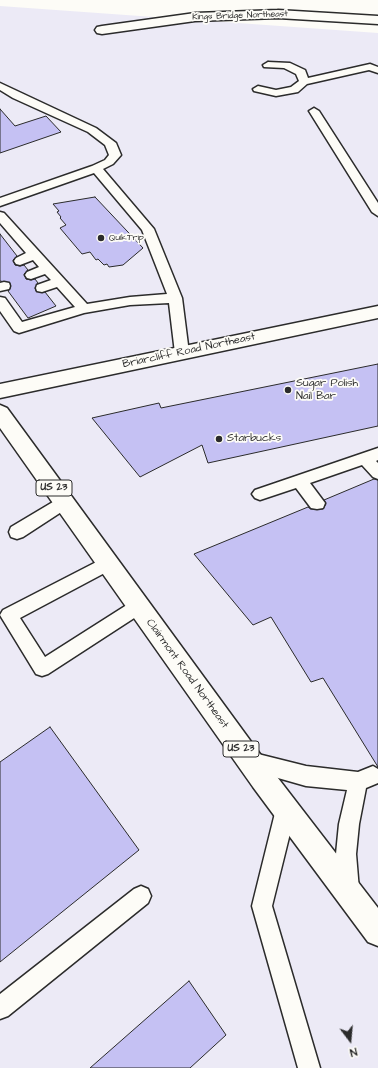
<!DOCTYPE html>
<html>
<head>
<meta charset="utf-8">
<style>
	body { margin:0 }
	#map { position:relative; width:378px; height:1068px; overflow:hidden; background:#fdfcf7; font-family:"Architects Daughter",sans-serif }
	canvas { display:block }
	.north { position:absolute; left:330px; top:1020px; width:40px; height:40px; -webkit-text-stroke:3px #fdfcf7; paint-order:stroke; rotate:164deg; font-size:11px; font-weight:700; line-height:16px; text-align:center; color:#2b2b2b }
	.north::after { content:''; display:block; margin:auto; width:14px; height:18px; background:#2b2b2b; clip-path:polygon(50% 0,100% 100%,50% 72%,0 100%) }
</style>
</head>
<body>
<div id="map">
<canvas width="378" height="1068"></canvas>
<div class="north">N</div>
</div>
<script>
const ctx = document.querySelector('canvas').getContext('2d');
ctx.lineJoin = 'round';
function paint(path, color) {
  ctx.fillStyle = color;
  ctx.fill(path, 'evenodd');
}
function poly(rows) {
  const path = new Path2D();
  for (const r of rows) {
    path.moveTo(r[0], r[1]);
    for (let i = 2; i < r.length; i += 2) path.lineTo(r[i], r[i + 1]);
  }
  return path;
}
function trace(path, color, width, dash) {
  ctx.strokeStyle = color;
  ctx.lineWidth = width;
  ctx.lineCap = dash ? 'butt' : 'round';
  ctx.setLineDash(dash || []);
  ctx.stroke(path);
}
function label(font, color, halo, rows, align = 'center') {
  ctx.font = font + ' "Architects Daughter",sans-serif';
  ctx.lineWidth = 3.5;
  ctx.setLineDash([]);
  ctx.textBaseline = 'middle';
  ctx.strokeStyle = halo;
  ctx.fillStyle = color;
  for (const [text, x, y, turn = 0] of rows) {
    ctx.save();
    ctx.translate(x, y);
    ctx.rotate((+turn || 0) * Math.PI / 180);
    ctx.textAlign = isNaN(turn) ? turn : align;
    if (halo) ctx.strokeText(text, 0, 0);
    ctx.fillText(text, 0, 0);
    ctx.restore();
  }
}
const built = poly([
	[0,6,378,33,378,1068,0,1068]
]);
const building = poly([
	[0,109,15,126,46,116,61,132,0,153,0,109],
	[95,197,143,248,123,265,109,267,107,264,104,265,98,259,96,260,90,252,82,254,60,228,66,225,60,218,61,217,57,212,59,211,53,204,95,197],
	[0,234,17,256,13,260,15,265,20,266,24,265,28,270,24,274,26,279,31,280,35,279,38,283,35,288,36,291,45,292,56,306,28,318,8,291,10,289,10,283,0,281,0,234],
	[378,364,378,426,208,463,202,445,140,477,92,418,159,403,161,408,378,364],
	[374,479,378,480,378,767,323,678,311,682,271,617,253,625,194,554,308,507,311,509,323,509,326,504,324,500,374,479],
	[50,727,139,850,0,962,0,762,50,727],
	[189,981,226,1035,190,1068,90,1068,189,981]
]);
const service = poly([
	[268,62,290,63,305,70,308,78,370,64,378,67,378,73,369,70,307,84,298,92,276,96,254,91,253,89,258,86,276,90,291,87,299,81,296,74,284,68,264,67,263,65,268,62],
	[0,83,96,128,116,143,121,155,113,164,103,169,154,229,182,298,189,353,187,356,182,358,177,356,175,353,169,303,130,305,84,313,19,333,14,331,0,311,0,297,5,298,22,322,75,307,57,287,42,292,37,291,36,288,37,285,51,280,45,274,31,279,27,278,25,275,27,272,39,267,33,260,20,265,16,264,14,261,16,258,26,253,0,223,0,212,4,213,87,304,130,297,167,294,142,230,94,173,0,206,0,198,92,166,105,160,109,155,105,145,88,132,13,98,0,90,0,83],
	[314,108,319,111,378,203,378,216,372,212,309,111,314,108],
	[4,282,9,283,10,286,9,289,0,291,0,283,4,282],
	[378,448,378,460,376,461,378,463,378,479,373,477,362,465,310,483,325,503,323,508,317,509,311,508,296,488,260,500,255,498,252,494,255,490,378,448],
	[63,496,69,497,71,502,69,507,23,537,17,539,11,537,9,532,11,527,63,496],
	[108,556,114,558,116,563,114,568,20,618,45,657,133,601,139,599,145,601,147,606,145,611,48,674,42,676,36,674,3,620,0,615,3,610,108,556],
	[250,752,306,766,358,772,373,766,378,769,378,783,366,788,359,824,356,854,359,890,356,897,349,900,342,897,339,890,336,854,339,824,347,790,306,786,243,768,241,761,243,754,250,752],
	[286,799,293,802,296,809,272,906,320,1068,298,1068,252,906,276,809,279,802,286,799],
	[141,886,148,889,151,896,148,903,8,1016,0,1019,0,994,134,889,141,886]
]);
const minor = poly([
	[278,10,378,16,378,24,278,18,195,21,102,34,97,33,95,30,97,27,102,26,195,13,278,10]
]);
const secondary = poly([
	[378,306,378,318,0,398,0,384,378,306]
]);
const primary = poly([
	[0,405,7,408,271,769,378,908,378,946,368,942,253,787,0,428,0,405]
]);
const markers = [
	[101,238,4,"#2b2b2b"],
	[288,390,4,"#2b2b2b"],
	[219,439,4,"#2b2b2b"]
];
const farStreetnames = [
	["Kings Bridge Northeast",240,16,-2]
];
const farPoinames = [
	["QuikTrip",109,238]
];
const shields = [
	[54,488,36],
	[241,749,36]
];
const shieldNames = [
	["US 23",54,488],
	["US 23",241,749]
];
const streetNames = [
	["Briarcliff Road Northeast",189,351,-12],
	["Clairmont Road Northeast",187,674,54]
];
const poiNames = [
	["Sugar Polish",296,384],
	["Nail Bar",296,397],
	["Starbucks",227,439]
];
paint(built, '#eceaf6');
paint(building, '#c5c1f3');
trace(building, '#2b2b2b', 1);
trace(service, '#2b2b2b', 3);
trace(minor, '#2b2b2b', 3);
trace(secondary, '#2b2b2b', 3);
trace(primary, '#2b2b2b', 3);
paint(service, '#fdfcf7');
paint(minor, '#fdfcf7');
paint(secondary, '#fdfcf7');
paint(primary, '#fdfcf7');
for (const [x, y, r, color] of markers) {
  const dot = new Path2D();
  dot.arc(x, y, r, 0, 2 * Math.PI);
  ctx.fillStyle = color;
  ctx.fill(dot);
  trace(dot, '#fdfcf7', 1.5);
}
label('9px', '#2b2b2b', '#fdfcf7', farStreetnames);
label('9px', '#2b2b2b', '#fdfcf7', farPoinames, 'left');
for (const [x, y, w] of shields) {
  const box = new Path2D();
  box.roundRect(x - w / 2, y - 8, w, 16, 3);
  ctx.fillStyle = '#fdfcf7';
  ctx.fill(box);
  trace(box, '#2b2b2b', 1);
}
label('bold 10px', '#2b2b2b', null, shieldNames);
label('11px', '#2b2b2b', '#fdfcf7', streetNames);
label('11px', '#2b2b2b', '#fdfcf7', poiNames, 'left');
</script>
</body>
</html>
